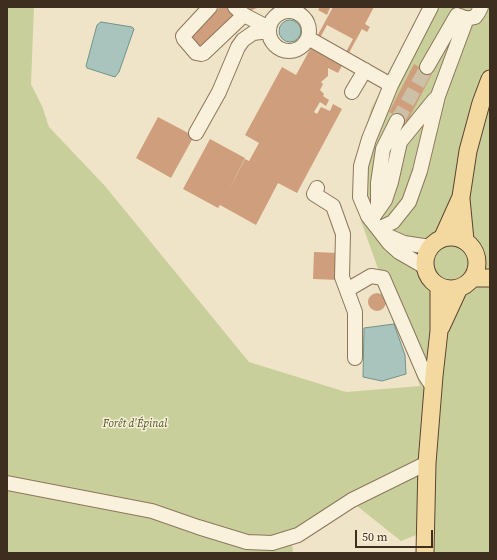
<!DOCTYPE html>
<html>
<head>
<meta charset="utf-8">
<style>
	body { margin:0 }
	#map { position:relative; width:497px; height:560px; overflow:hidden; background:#f0e4c8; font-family:"Source Serif 4",serif }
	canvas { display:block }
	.frame { position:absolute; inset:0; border:8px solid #3d2e20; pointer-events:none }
	.scale { position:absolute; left:355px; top:530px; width:78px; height:18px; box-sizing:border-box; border:2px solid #3d2e20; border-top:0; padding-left:5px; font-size:12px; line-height:14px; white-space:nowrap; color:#3d2e20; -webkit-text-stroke:3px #f7eed8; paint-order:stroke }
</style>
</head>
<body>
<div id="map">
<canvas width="497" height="560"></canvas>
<div class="frame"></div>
<div class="scale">50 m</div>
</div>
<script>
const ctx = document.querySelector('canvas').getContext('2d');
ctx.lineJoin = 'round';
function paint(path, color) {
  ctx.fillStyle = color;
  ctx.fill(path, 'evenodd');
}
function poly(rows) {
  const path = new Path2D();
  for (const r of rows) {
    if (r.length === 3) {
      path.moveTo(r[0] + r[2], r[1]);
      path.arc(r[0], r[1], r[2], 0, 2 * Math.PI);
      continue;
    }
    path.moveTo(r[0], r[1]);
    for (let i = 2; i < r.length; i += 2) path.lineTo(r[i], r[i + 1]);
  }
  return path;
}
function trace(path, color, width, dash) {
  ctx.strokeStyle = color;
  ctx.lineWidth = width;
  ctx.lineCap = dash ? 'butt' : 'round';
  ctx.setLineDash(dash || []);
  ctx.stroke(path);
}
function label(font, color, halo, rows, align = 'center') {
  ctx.font = font + ' "Source Serif 4",serif';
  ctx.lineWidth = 3;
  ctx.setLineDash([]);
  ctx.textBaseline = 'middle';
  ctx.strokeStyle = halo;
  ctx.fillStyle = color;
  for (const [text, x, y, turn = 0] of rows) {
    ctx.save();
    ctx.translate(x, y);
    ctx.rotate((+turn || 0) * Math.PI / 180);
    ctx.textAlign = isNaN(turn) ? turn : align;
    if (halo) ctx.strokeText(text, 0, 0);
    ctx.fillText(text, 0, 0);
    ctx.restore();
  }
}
const green = poly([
	[7,7,34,7,31,84,42,106,49,127,105,186,249,362,346,392,420,386,361,221,357,195,364,135,371,109,424,7,490,7,490,553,421,553,421,533,401,541,347,498,289,533,293,550,292,553,7,553]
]);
const water = poly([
	[290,31,11],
	[101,22,132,27,134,29,119,72,115,77,87,68,86,66,97,25,101,22],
	[394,324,405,355,406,374,382,381,363,377,364,328,394,324]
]);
const building = poly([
	[220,7,226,7,235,16,202,50,190,38],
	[249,7,259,7,250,11],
	[320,7,329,7,330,8,327,15,318,10],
	[333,7,374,7,365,24,370,27,367,32,362,29,338,73,328,68,328,76,321,82,323,84,320,90,324,94,323,96,329,100,326,106,320,102,314,112,317,114,321,107,330,111,333,104,342,109,297,193,278,183,256,225,220,205,218,208,183,189,210,139,245,158,229,190,245,159,249,161,259,143,245,135,282,67,296,75],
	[327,25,353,39,340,63,314,49],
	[414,64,432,74,407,122,389,112],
	[158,117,194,136,171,178,136,158],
	[314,252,340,253,339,280,313,279],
	[377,302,9]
]);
const minorTunnel = poly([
	[397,121,427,67]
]);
const minor = poly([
	[210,7,183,36,184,39,196,53,201,54,204,53,244,15],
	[235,7,244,15,269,28],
	[289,31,20],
	[460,16,466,19,475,17,478,13,481,7],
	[308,38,391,85],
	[427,67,457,15],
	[352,92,365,70],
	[196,133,219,92,238,47,243,40,253,33,269,31],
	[317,188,314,194,333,206,343,234,342,277,355,312,355,358],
	[378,210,378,183,383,149,397,121],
	[371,220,385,200,391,182,400,142,435,99],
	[378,229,393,222,409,202,420,171,438,96,467,18],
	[388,236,404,243,430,247],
	[425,267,399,252,389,243,368,216,360,197,361,166,369,139,391,85,431,7],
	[347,290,371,276,383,278,425,375,433,387],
	[7,483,152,511,198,527,247,542,272,543,298,535,352,500,427,463]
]);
const major = poly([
	[461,199,465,240],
	[451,263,26],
	[443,237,461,197,468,151,481,103,490,79],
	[473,278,490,278],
	[441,327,459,288],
	[425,553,427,463,434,376,439,331,439,286]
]);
const parkNames = [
	["Forêt d'Épinal",135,424]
];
paint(green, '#c9cf9b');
paint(water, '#a9c4bc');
trace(water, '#6f938a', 1);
paint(building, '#cf9f7d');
trace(minorTunnel, '#ccc0a6', 14, [14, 7]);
trace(minor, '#8d765c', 16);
trace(major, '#5b4430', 19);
trace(minor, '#faf1dc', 14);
trace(major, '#f3d9a0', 17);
label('italic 11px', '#4d5a26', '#f7eed8', parkNames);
</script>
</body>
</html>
